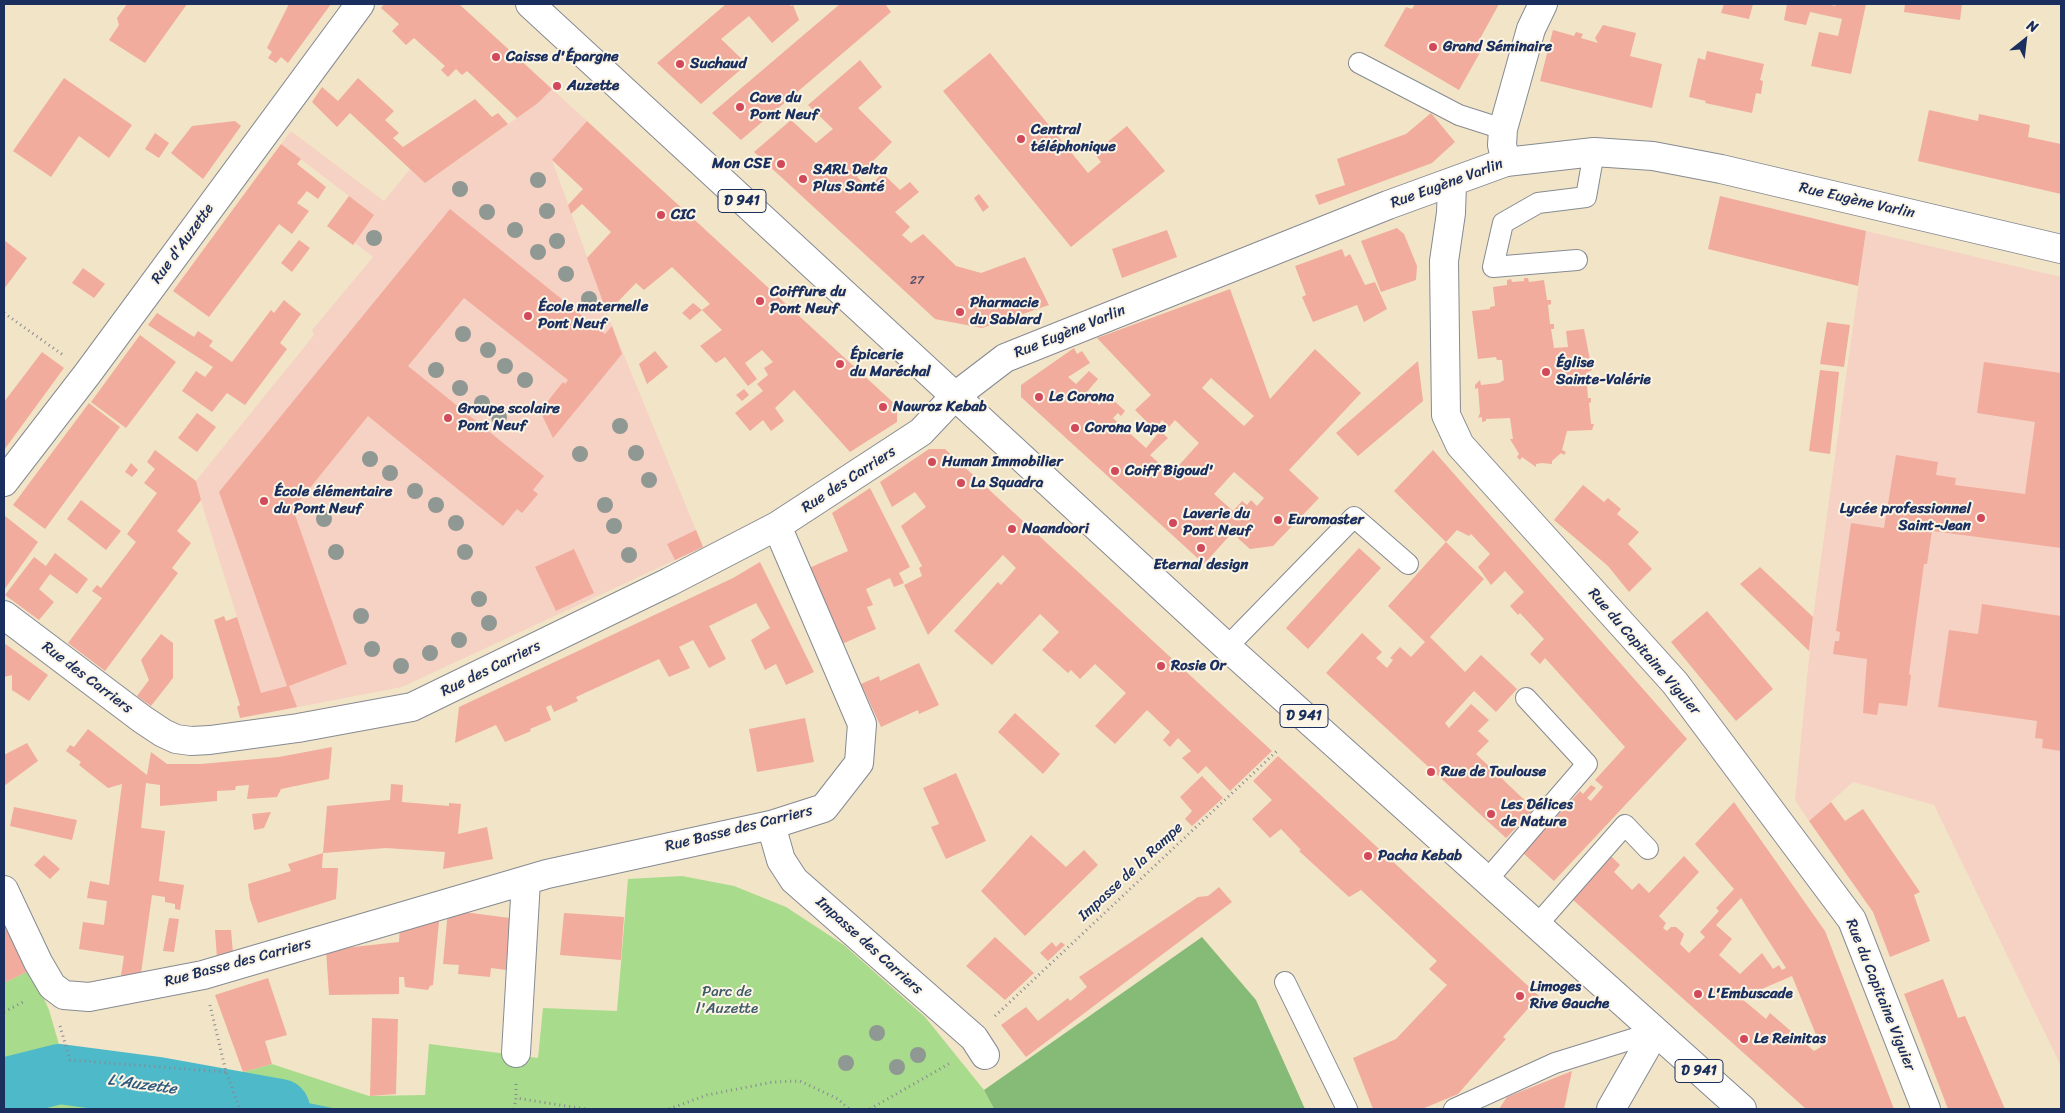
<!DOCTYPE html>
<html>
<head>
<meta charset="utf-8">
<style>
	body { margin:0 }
	#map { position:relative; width:2065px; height:1113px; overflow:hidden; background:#f2e4c7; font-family:Sriracha,sans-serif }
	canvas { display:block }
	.frame { position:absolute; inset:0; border:5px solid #1b2f5e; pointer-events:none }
	.north { position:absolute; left:2000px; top:15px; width:50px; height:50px; -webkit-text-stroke:4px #fcf5e5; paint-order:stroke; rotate:29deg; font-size:14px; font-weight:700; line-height:20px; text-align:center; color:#1b2f5e }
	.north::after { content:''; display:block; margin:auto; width:18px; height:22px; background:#1b2f5e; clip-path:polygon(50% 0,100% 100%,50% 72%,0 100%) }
</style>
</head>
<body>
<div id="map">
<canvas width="2065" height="1113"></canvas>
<div class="frame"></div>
<div class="north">N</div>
</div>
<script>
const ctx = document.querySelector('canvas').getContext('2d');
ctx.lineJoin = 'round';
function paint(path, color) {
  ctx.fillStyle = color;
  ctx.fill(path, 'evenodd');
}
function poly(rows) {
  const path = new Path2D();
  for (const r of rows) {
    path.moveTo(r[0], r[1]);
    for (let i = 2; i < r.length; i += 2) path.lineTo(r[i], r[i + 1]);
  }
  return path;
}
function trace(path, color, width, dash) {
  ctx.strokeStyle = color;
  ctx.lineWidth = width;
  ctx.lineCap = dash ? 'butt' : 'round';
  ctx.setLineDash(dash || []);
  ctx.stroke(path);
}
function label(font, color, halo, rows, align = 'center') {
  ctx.font = font + ' Sriracha,sans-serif';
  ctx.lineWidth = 4;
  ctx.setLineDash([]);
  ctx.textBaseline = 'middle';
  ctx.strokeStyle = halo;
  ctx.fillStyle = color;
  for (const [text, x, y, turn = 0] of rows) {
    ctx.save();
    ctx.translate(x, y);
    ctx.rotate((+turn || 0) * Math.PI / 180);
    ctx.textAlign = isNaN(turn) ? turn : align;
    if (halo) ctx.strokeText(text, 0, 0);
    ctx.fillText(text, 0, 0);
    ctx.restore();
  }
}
const built = poly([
	[552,89,587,121,552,160,612,326,703,547,402,687,267,713,195,482,314,335,312,330,373,257,354,242,374,215,281,144,291,131,384,201,410,169,425,183,538,103],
	[1866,231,2061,277,2061,1066,1934,805,1853,782,1809,821,1795,800,1813,617]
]);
const green = poly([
	[682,876,734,886,786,907,844,945,925,1017,984,1090,994,1109,4,1109,4,983,31,970,49,1010,65,1065,149,1066,196,1077,243,1072,272,1064,369,1096,425,1095,429,1044,538,1058,543,1008,617,1011,628,879]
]);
const forest = poly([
	[1202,937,1256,1000,1305,1109,994,1109,984,1090]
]);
const water = poly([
	[40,1065,149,1066,196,1077,221,1073,230,1109,173,1094,63,1087,4,1098,4,1077],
	[250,1091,318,1105,337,1109,249,1109]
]);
const river = poly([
	[4,1088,59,1074,158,1087,280,1109]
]);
const building = poly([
	[127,4,187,4,145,63,109,40,119,25,117,18],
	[289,4,331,4,288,63,281,57,276,63,268,58,272,52,267,48],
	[384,4,459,4,552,89,538,103,517,118,467,71,462,75,456,69,448,77,441,70,445,66,414,38,406,45,392,31,399,24,381,8],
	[726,4,789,4,791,6,793,5,799,20,772,43,749,16,721,39,747,64,701,104,657,63],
	[840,4,885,4,891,12,741,140,712,113],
	[1415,4,1499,4,1476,46,1482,49,1459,90,1384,46,1406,7,1412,9],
	[1724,4,1753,4,1749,19,1721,13],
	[1787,4,1826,4,1835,6,1836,4,1866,4,1851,74,1811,66,1819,32,1838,36,1842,19,1810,12,1806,25,1791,22,1784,20],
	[1905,4,1962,4,1960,20,1904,12],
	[1603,25,1636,33,1630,56,1662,64,1652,108,1540,81,1553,30,1574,36,1576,32,1583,34,1581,38,1598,43,1595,38],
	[1707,51,1764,64,1760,80,1763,81,1761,94,1756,93,1752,113,1705,103,1706,101,1689,97,1698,58,1705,60],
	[990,53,1088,173,1101,162,1094,153,1127,126,1165,171,1071,247,943,91],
	[860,60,882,87,858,108,892,142,857,177,869,188,882,173,900,190,910,182,919,192,895,212,910,227,902,235,911,243,923,234,956,266,981,273,1025,257,1049,305,982,328,935,319,754,152,791,120,816,143,833,129,808,105],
	[64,78,132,125,109,158,79,136,51,177,13,151],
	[358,78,394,111,385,120,399,133,393,138,403,147,475,99,492,117,498,113,508,124,425,183,350,113,337,127,312,102,322,87,338,101],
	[1929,110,1978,121,1979,114,2030,125,2028,137,2061,144,2061,194,1918,161],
	[1431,113,1455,142,1432,163,1319,205,1315,195,1345,185,1337,159,1406,134],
	[235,121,241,126,203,179,171,153,192,126],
	[587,121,897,406,897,422,850,452,794,390,775,408,784,421,771,431,763,420,750,431,735,413,763,391,757,384,768,375,764,368,773,362,762,350,745,363,757,379,748,386,725,357,716,363,700,346,722,330,702,310,710,304,672,267,644,290,636,283,607,313,587,258,611,232,582,204,571,214,568,205,583,189,552,160],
	[155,133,169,143,159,158,145,149],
	[281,144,301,159,297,164,326,187,318,199,307,191,297,203,309,211,292,234,279,224,209,317,173,291],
	[979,194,989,207,983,212,974,198],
	[349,196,374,215,353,245,327,226],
	[1720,196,1866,231,1858,286,1708,249],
	[450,209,605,334,612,326,622,354,553,438,540,411,563,382,565,384,568,380,464,298,408,366,544,476,533,490,538,494,522,513,517,509,503,526,368,416,293,509,347,664,289,686,297,707,240,718,237,707,240,705,214,620,224,616,226,621,237,617,261,693,287,686,219,492],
	[1397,228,1404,234,1417,266,1416,280,1381,292,1361,241],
	[1167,230,1177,257,1122,278,1112,249],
	[4,240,27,258,4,289],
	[299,240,310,248,292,272,281,263],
	[1342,249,1345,257,1350,254,1365,285,1375,282,1387,309,1364,322,1357,305,1313,322,1302,297,1306,295,1295,266],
	[83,268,105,284,94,298,72,283],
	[1524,278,1528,278,1529,282,1544,280,1547,300,1551,300,1551,304,1548,305,1550,324,1554,324,1554,329,1551,329,1554,348,1568,347,1566,331,1584,329,1592,370,1586,373,1588,398,1591,398,1591,402,1589,403,1591,424,1594,424,1592,430,1567,431,1562,450,1566,452,1564,455,1561,453,1552,461,1552,464,1542,463,1536,464,1536,467,1522,457,1520,460,1517,457,1519,454,1510,439,1513,439,1510,418,1486,419,1486,421,1482,422,1482,417,1478,418,1480,413,1478,388,1475,389,1475,385,1480,380,1481,385,1499,383,1504,380,1502,360,1497,360,1496,357,1478,359,1472,311,1490,309,1490,307,1495,306,1493,287,1507,285,1507,280,1511,279,1512,282,1524,281],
	[1230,289,1270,399,1315,349,1361,393,1289,470,1319,498,1273,546,1250,549,1232,533,1204,564,1021,397,1021,385,1074,348,1077,354,1082,351,1090,363,1068,377,1076,384,1089,371,1098,379,1086,393,1099,405,1109,396,1125,411,1121,416,1118,413,1113,418,1146,448,1160,431,1168,438,1150,455,1171,474,1199,443,1175,420,1169,427,1162,420,1155,430,1135,410,1151,395,1097,338],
	[1211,378,1254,416,1244,426,1202,388],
	[1234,472,1264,498,1257,506,1251,500,1247,505,1242,501,1233,511,1214,494],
	[284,300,301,314,280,343,287,349,245,405,227,393,212,412,182,391,196,371,205,377,213,367,148,325,157,313,194,337,198,331,213,341,209,346,232,362,271,310,274,313],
	[693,303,702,310,690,320,682,313],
	[1827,322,1850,325,1844,367,1820,364],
	[140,335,176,362,126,428,91,402],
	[655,351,668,367,647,384,639,364],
	[42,352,64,368,4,450,4,402],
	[1418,361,1423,401,1358,456,1336,433],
	[1984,362,2061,373,2061,548,1932,531,1927,564,1924,564,1909,674,1911,675,1907,706,1879,703,1877,715,1863,713,1867,659,1833,654,1835,641,1839,641,1840,632,1836,631,1851,523,1884,528,1896,455,1938,462,1936,475,1956,478,1955,485,2025,494,2035,422,1977,413],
	[1820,370,1839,372,1830,454,1809,451],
	[744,389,749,395,742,401,736,395],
	[89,403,120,427,45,529,13,505],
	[197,413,216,427,197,452,178,438],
	[929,449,945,449,1272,751,1230,791,1206,766,1198,774,1182,758,1191,751,1178,738,1170,747,1163,740,1170,732,1147,710,1115,744,1095,726,1126,693,1095,664,1080,679,1071,670,1068,673,1042,650,1059,632,1040,614,992,665,954,631,998,582,1001,585,1016,568,1003,555,928,635,904,585,922,576,919,568,922,566,901,526,926,507,915,492,892,507,880,482],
	[155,450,196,481,201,500,177,531,191,543,172,568,178,573,105,671,68,643,102,598,92,591,97,585,101,588,136,542,127,534,157,493,144,483,155,469,147,462],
	[1433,450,1687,739,1554,881,1523,853,1580,791,1583,794,1591,785,1596,788,1587,798,1591,801,1603,787,1595,780,1625,747,1545,658,1540,664,1530,654,1544,639,1520,613,1518,615,1510,606,1524,592,1505,571,1491,585,1478,567,1490,554,1471,534,1469,536,1457,530,1446,542,1394,491],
	[131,463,138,470,132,477,125,472],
	[1583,485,1604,502,1608,498,1621,509,1617,514,1639,532,1628,544,1652,569,1629,592,1608,566,1554,520],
	[870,488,910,567,899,573,904,583,894,587,890,578,866,589,873,605,867,607,876,629,842,644,809,568,848,551,832,513],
	[81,500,121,531,106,550,67,519],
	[5,516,38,542,4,590,4,518],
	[696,530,703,547,675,560,667,544],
	[1446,542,1484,579,1430,637,1465,672,1481,655,1517,689,1496,712,1474,691,1445,723,1449,728,1471,704,1489,720,1478,731,1489,741,1476,754,1534,809,1506,838,1326,673,1362,633,1382,652,1376,658,1387,668,1393,660,1390,658,1400,647,1411,657,1425,642,1388,606],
	[1359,548,1381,568,1308,649,1286,628],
	[574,549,594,593,556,611,535,567],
	[55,553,88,579,77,594,50,574,39,589,54,602,39,620,5,595,34,557,46,566],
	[760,562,814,672,786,685,776,664,765,670,751,640,770,628,756,603,709,626,726,659,709,668,693,640,679,647,690,668,669,677,659,659,576,697,578,701,554,712,551,705,546,707,551,720,530,729,531,731,505,742,496,725,455,743,459,707,733,578],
	[1760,567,1813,617,1809,651,1740,584],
	[1982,604,2061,616,2061,751,2042,748,2043,739,2035,738,2037,721,1938,707,1949,630,1978,634],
	[1707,611,1773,689,1736,721,1671,642],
	[161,634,173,643,173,678,151,706,137,696,149,680,141,660],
	[4,643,48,675,29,701,12,690,12,675,4,677],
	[919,663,939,705,919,714,918,710,881,727,861,684,879,676,880,681],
	[1015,713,1060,754,1043,774,998,732],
	[805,718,814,762,757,772,749,729],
	[88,729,147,775,151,752,167,764,201,764,279,757,332,747,329,779,281,789,277,797,247,799,249,785,236,786,235,790,217,791,217,801,160,806,160,785,146,783,141,828,165,831,159,881,184,885,180,910,175,909,175,904,165,902,165,897,152,895,141,973,121,976,124,956,79,949,83,922,104,925,107,901,87,898,90,881,109,885,122,784,108,788,79,765,81,762,66,751,70,745,74,747],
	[27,743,38,761,4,786,4,755],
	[1278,756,1539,996,1503,1037,1506,1039,1458,1094,1422,1109,1373,1109,1353,1058,1396,1039,1447,985,1429,969,1437,961,1361,890,1349,897,1299,851,1301,850,1281,829,1270,838,1252,819,1272,800,1253,781],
	[956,773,986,841,946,859,931,827,939,824,923,788],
	[1202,776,1223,798,1192,826,1185,819,1192,811,1180,797],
	[391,784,403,785,402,802,449,806,449,803,461,804,458,834,487,827,493,859,443,869,445,852,386,848,323,853,327,806,390,800],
	[1734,802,1825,931,1894,1109,1806,1109,1572,899,1611,856,1620,865,1614,872,1632,890,1639,883,1649,893,1684,856,1699,872,1659,916,1666,923,1663,928,1667,931,1671,927,1676,927,1684,934,1680,944,1689,953,1705,937,1700,932,1719,911,1716,908,1734,889,1695,844],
	[1741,898,1786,968,1782,970,1779,965,1773,969,1762,953,1740,974,1719,955,1732,939,1716,925],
	[1792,976,1821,1047,1814,1051,1770,1013,1766,1019,1741,998],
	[1831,802,1845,821,1863,809,1920,892,1914,895,1930,941,1890,957,1873,912,1809,821],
	[14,807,77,820,72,840,10,826],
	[271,812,264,828,254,830,252,814],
	[1031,835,1066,867,1084,850,1098,865,1025,936,981,891],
	[323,853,322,868,338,868,336,899,258,923,250,899,248,884,291,871,288,864],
	[44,855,60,869,50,879,34,865],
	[1219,887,1232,902,1026,1057,1001,1025,1026,1007,1038,1021,1068,998,1070,1001,1087,987,1079,977,1198,897,1208,896],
	[448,910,510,918,506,970,491,968,490,977,458,974,459,965,443,964],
	[440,911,433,985,430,986,428,990,405,987,404,977,399,977,399,994,329,995,326,950,399,942,400,925],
	[564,913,624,917,621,960,560,955],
	[4,914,31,970,4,983],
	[169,918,179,919,174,952,163,951],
	[215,930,231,930,233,953,217,958],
	[995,937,1034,973,1005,1000,966,966],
	[1052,942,1056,947,1061,942,1065,945,1048,961,1040,953],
	[268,978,287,1035,265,1041,272,1064,243,1072,215,995],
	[1943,979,1958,1018,1965,1016,2005,1109,1948,1109,1904,994],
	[372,1018,398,1019,396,1094,370,1096],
	[1572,1071,1564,1109,1499,1109,1507,1097]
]);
const path = poly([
	[4,313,63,355],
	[210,1005,226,1072,240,1109],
	[4,1012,25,1001],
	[995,1016,1279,749],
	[60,1026,70,1060,226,1072],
	[516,1084,516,1098],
	[514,1109,516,1098,585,1109],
	[669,1109,707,1095,773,1082,800,1081,838,1099,849,1109],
	[870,1109,952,1062]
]);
const lane = poly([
	[1359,63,1459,115,1503,129],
	[1577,260,1493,267,1503,223,1538,203,1586,197,1594,152],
	[1227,647,1354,517,1408,564],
	[1487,880,1587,764,1526,698],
	[1537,925,1625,825,1648,849],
	[1285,982,1347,1109],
	[1454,1109,1555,1063,1655,1032]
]);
const street = poly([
	[1506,162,1502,145,1503,129,1531,29,1543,4],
	[1452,183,1451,213,1444,261,1446,415,1460,445,1675,683,1852,920,1926,1109],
	[4,482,88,373,360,4],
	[4,615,142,719,163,733,176,739,191,741,210,740,298,728,412,707,669,582,777,526,921,432,954,397],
	[771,825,781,860,794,880,974,1038,985,1055],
	[4,890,38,962,52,986,64,995,89,997,203,975,547,874,771,825,824,808,859,763,862,724,777,526],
	[516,1053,526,881]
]);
const secondary = poly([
	[954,397,1005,358,1388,205,1506,162,1594,152,1653,156,1721,169,2061,249]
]);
const primary = poly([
	[530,4,1227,647,1742,1109],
	[1611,1109,1655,1032]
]);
const trees = [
	[538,180],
	[460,189],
	[547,211],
	[487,212],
	[515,230],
	[374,238],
	[557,241],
	[538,252],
	[566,274],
	[589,299],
	[463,334],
	[488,350],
	[505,366],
	[436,370],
	[525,380],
	[460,388],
	[482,403],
	[499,417],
	[620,426],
	[636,453],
	[580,454],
	[370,459],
	[390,473],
	[649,480],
	[415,491],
	[436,505],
	[605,505],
	[324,519],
	[456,523],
	[614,526],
	[336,552],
	[465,552],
	[629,555],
	[479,599],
	[361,616],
	[489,623],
	[459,640],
	[372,649],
	[430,653],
	[401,666],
	[877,1033],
	[918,1055],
	[846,1063],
	[897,1067]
];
const markers = [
	[1433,47,5,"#d1495b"],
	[496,57,5,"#d1495b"],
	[680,64,5,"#d1495b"],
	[557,86,5,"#d1495b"],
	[740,107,5,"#d1495b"],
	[1021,139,5,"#d1495b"],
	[781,164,5,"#d1495b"],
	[803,179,5,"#d1495b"],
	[661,215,5,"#d1495b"],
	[760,301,5,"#d1495b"],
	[960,312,5,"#d1495b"],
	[528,316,5,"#d1495b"],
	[840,364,5,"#d1495b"],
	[1546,372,5,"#d1495b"],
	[1039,397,5,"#d1495b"],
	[883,407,5,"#d1495b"],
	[448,418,5,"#d1495b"],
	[1075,428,5,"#d1495b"],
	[932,462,5,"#d1495b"],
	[1115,471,5,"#d1495b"],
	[961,483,5,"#d1495b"],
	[264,501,5,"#d1495b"],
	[1981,518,5,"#d1495b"],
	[1278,520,5,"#d1495b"],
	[1173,523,5,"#d1495b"],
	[1012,529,5,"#d1495b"],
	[1201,548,5,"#d1495b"],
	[1161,666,5,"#d1495b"],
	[1431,772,5,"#d1495b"],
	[1491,814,5,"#d1495b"],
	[1368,856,5,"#d1495b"],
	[1698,994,5,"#d1495b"],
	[1520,996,5,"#d1495b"],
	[1744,1039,5,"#d1495b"]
];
const numberNames = [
	["27",917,281]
];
const shields = [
	[742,201,48],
	[1304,716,48],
	[1699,1071,48]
];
const shieldNames = [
	["D 941",742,201],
	["D 941",1304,716],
	["D 941",1699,1071]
];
const poiNames = [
	["Grand Séminaire",1443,47],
	["Caisse d'Épargne",506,57],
	["Suchaud",690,64],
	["Auzette",567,86],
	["Cave du",750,98],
	["Pont Neuf",750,115],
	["Central",1031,130],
	["téléphonique",1031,147],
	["Mon CSE",771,164,"right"],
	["SARL Delta",813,170],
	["Plus Santé",813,187],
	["CIC",671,215],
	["Coiffure du",770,292],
	["Pont Neuf",770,309],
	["Pharmacie",970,303],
	["du Sablard",970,320],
	["École maternelle",538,307],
	["Pont Neuf",538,324],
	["Épicerie",850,355],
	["du Maréchal",850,372],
	["Église",1556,363],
	["Sainte-Valérie",1556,380],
	["Le Corona",1049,397],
	["Nawroz Kebab",893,407],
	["Groupe scolaire",458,409],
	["Pont Neuf",458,426],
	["Corona Vape",1085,428],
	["Human Immobilier",942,462],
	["Coiff Bigoud'",1125,471],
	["La Squadra",971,483],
	["École élémentaire",274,492],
	["du Pont Neuf",274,509],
	["Lycée professionnel",1971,509,"right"],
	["Saint-Jean",1971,526,"right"],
	["Laverie du",1183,514],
	["Pont Neuf",1183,531],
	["Euromaster",1288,520],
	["Naandoori",1022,529],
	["Eternal design",1201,565,"center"],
	["Rosie Or",1171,666],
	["Rue de Toulouse",1441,772],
	["Les Délices",1501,805],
	["de Nature",1501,822],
	["Pacha Kebab",1378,856],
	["Limoges",1530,987],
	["Rive Gauche",1530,1004],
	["L'Embuscade",1708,994],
	["Le Reinitas",1754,1039]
];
const streetNames = [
	["Rue Eugène Varlin",1447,184,-20],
	["Rue Eugène Varlin",1857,201,13],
	["Rue d'Auzette",183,244,-54],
	["Rue Eugène Varlin",1070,332,-22],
	["Rue des Carriers",849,480,-33],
	["Rue du Capitaine Viguier",1644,652,49],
	["Rue des Carriers",491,669,-26],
	["Rue des Carriers",87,678,37],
	["Rue Basse des Carriers",739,829,-14],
	["Impasse de la Rampe",1131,872,-43],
	["Impasse des Carriers",869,946,42],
	["Rue Basse des Carriers",238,963,-15],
	["Rue du Capitaine Viguier",1880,995,68]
];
const parkNames = [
	["Parc de",727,992],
	["l'Auzette",727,1009]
];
const waterNames = [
	["L'Auzette",142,1085,8]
];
paint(built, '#f6d2c4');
paint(green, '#a8db8b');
paint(forest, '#86bb77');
paint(water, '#4db9c9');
trace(river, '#4db9c9', 60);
paint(building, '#f1ac9d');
trace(lane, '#868a92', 22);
trace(street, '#868a92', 30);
trace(secondary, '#868a92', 30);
trace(primary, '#868a92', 30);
trace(path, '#868a92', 3, [1, 4]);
trace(lane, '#fff', 20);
trace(street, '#fff', 28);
trace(secondary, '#fff', 28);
trace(primary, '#fff', 28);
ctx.fillStyle = '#8f9893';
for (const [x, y] of trees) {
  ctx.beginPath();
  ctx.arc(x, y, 8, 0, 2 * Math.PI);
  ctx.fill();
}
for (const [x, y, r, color] of markers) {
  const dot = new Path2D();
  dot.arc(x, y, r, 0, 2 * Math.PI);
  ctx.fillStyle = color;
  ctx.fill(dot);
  trace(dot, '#fcf5e5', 2);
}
label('12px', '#504e6e', null, numberNames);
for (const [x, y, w] of shields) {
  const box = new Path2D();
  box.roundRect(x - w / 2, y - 11.5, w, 23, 4);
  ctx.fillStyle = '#fcf5e5';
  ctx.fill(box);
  trace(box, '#1b2f5e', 1);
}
label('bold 14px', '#1b2f5e', null, shieldNames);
label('bold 15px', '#1b2f5e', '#fcf5e5', poiNames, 'left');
label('15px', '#1b2f5e', '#fcf5e5', streetNames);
label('15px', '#3e5a69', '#fcf5e5', parkNames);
label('italic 16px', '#2a587e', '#fcf5e5', waterNames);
</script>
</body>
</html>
